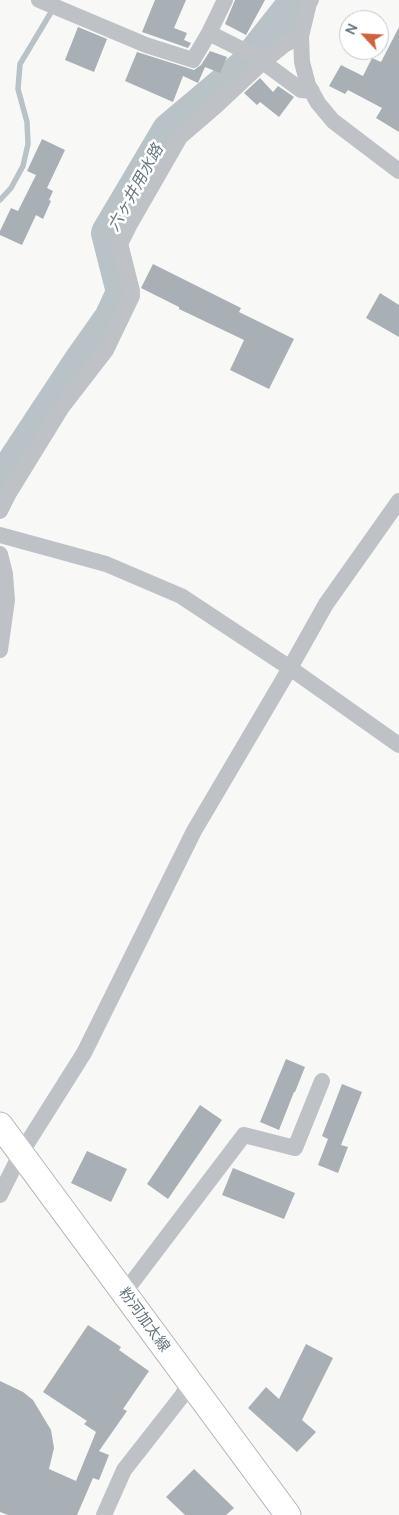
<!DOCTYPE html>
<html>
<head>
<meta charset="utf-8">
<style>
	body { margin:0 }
	#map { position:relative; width:399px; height:1515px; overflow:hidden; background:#f8f8f7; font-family:Manrope,sans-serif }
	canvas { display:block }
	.north { position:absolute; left:339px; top:10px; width:50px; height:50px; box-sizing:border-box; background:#fff; border:1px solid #c2c7cb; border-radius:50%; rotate:295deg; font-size:14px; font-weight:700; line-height:20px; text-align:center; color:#66747e }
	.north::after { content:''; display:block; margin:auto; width:18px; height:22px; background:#ce6341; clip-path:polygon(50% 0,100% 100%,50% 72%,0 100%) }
</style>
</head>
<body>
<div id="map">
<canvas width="399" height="1515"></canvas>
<div class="north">N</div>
</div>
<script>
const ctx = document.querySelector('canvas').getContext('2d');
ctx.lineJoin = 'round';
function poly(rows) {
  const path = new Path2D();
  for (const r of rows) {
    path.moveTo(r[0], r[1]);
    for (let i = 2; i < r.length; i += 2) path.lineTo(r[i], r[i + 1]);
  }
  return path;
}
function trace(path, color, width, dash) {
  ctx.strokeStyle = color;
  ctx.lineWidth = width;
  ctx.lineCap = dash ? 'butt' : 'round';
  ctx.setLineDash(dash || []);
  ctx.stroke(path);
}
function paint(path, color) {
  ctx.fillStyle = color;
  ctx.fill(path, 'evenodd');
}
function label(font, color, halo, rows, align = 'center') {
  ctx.font = font + ' Manrope,"Noto Sans JP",sans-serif';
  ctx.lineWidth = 5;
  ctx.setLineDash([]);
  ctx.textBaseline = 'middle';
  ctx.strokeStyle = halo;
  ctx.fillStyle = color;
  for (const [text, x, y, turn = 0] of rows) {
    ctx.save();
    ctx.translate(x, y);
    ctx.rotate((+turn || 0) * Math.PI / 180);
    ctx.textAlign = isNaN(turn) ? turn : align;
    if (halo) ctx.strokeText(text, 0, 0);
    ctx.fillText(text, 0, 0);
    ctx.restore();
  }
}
const stream = poly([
	[0,200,11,188,23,166,28,144,27,122,18,89,20,64,50,14]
]);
const river = poly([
	[0,483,82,359,111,318,123,292,108,233,169,130,244,67,297,0]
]);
const building = poly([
	[155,0,186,0,174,28,187,33,184,40,191,43,188,48,142,32],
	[235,0,265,0,246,35,225,24],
	[78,27,107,39,94,72,65,60],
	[399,27,399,132,376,118,382,108,348,90,345,94,329,86,341,65,363,76,372,58,381,62],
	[210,51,227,57,220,73,205,67,198,83,183,76,173,102,125,81,137,52,194,70,201,65],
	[260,78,273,92,278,86,294,97,279,117,260,102,257,105,244,93],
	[42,139,65,150,47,188,53,191,49,200,51,201,43,219,36,215,22,245,0,235,0,231,11,208,18,211,36,175,27,171],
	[153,264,241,308,239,312,294,339,269,389,230,370,244,340,179,309,179,307,141,288],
	[380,293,399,305,399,337,366,318],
	[286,1059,305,1067,295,1092,294,1092,279,1130,260,1122],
	[342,1084,362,1092,341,1145,348,1147,338,1173,318,1165,328,1139,322,1136],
	[200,1105,222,1120,168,1199,147,1184],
	[87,1151,127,1169,111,1202,71,1183],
	[233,1168,295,1193,284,1219,222,1195],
	[88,1325,121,1347,119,1350,149,1371,123,1409,127,1411,99,1451,109,1455,99,1480,93,1478,77,1515,8,1515,0,1512,0,1381,23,1392,33,1400,51,1430,54,1448,49,1469,76,1481,96,1432,84,1424,87,1421,43,1392],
	[306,1344,333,1358,302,1420,316,1432,297,1452,248,1408,266,1387,279,1399],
	[194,1469,234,1508,226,1515,185,1515,166,1497]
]);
const street = poly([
	[39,0,146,45,193,60,209,33,225,0],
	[311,0,309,3,301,36,302,62,308,85,318,103,333,121,399,171],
	[209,33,253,55,263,62,284,45,301,36],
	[0,511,9,493,62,407,106,350,132,296,120,244,130,224,180,137,215,107,263,62,301,90,312,91],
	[0,535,106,564,181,596,290,668,399,745],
	[0,554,5,574,7,600,0,650],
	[0,1195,21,1153,84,1053,194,831,290,668,326,604,399,501],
	[124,1293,244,1135,295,1148,322,1081],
	[104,1515,124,1470,182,1396,190,1382]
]);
const primary = poly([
	[0,1125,288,1515]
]);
const streetNames = [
	["粉河加太線",144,1320,54]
];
const waterNames = [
	["六ヶ井用水路",136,188,-61]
];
trace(stream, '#b9c3c7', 5.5);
trace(river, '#b9c3c7', 34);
paint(building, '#a8afb5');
trace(primary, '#b2b7ba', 27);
trace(street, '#bec2c6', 16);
trace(primary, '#fff', 25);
label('15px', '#66747e', '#fff', streetNames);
label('italic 16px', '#67787f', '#fff', waterNames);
</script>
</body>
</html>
